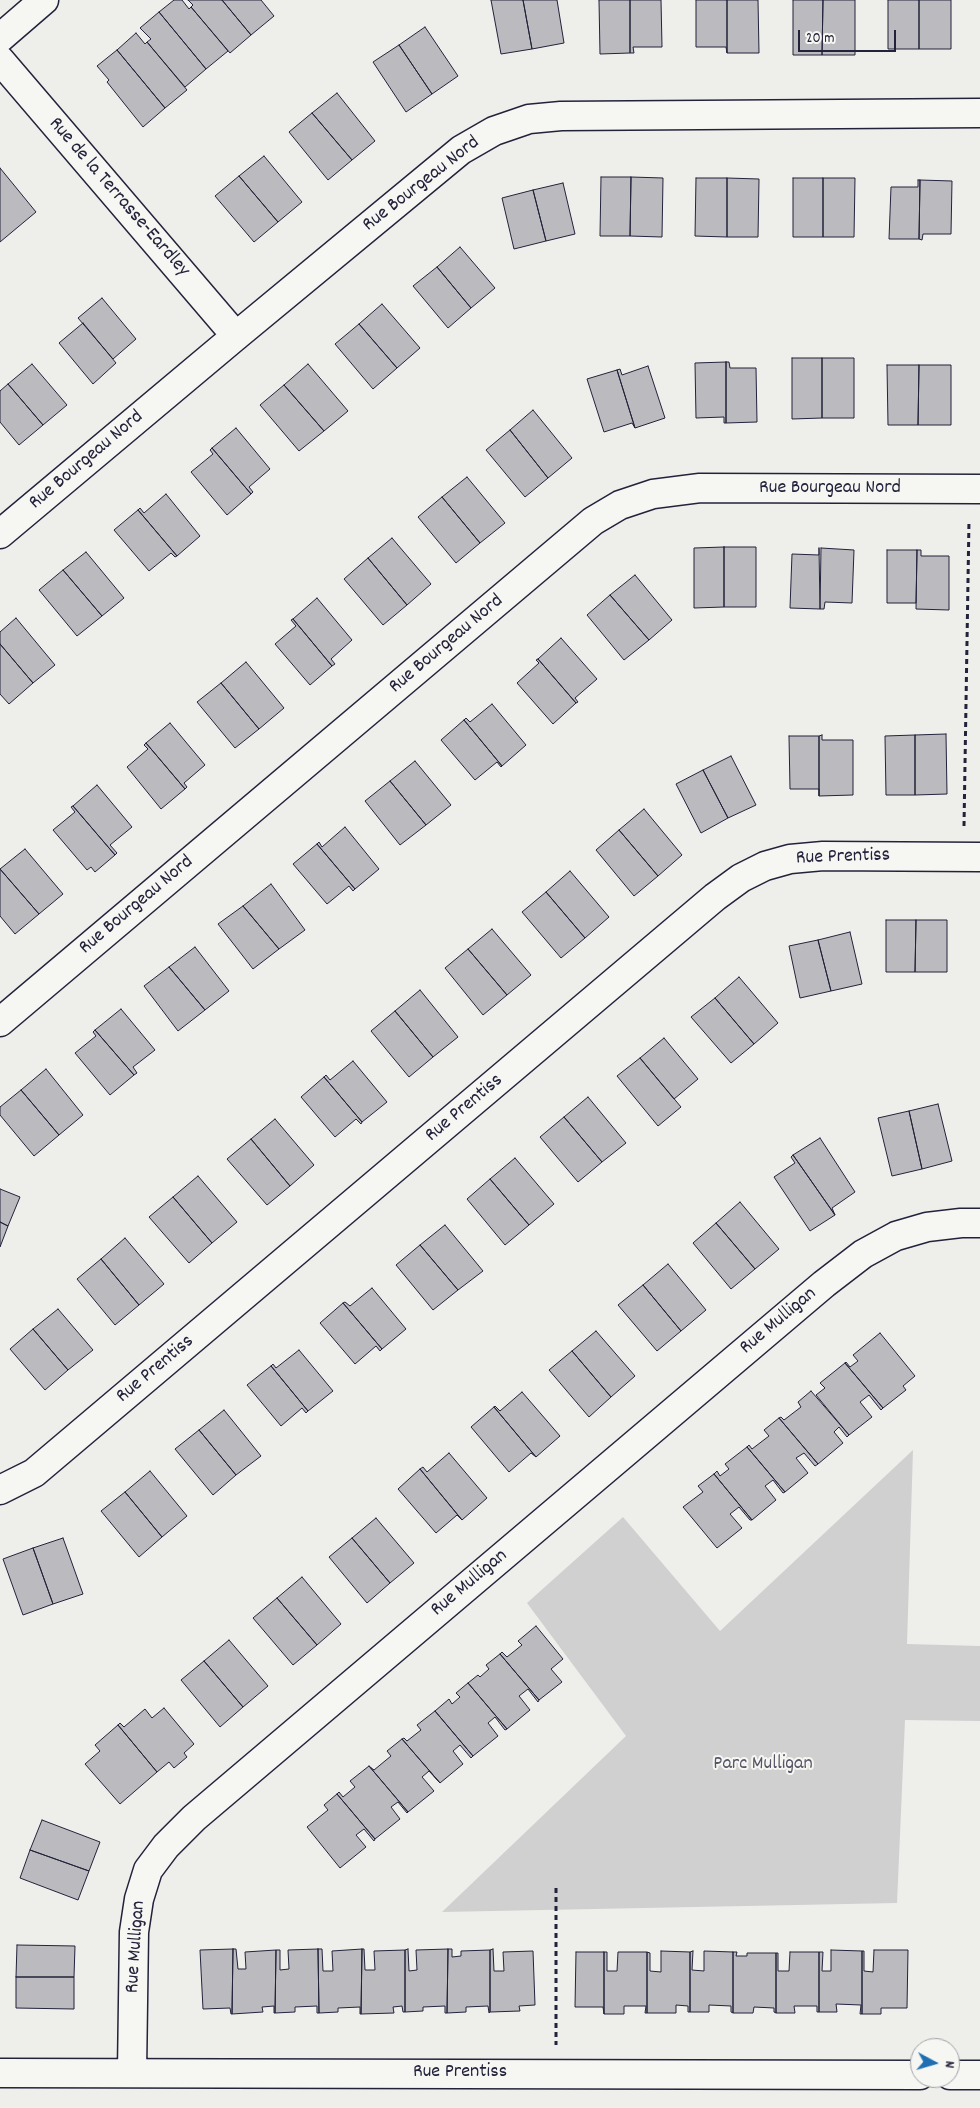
<!DOCTYPE html>
<html>
<head>
<meta charset="utf-8">
<style>
	body { margin:0 }
	#map { position:relative; width:980px; height:2108px; overflow:hidden; background:#eeeeeb; font-family:Dekko,sans-serif }
	canvas { display:block }
	.north { position:absolute; left:910px; top:2038px; width:50px; height:50px; box-sizing:border-box; background:#f6f6f2; border:1px solid #a1a1a9; border-radius:50%; rotate:96deg; font-size:14px; font-weight:700; line-height:20px; text-align:center; color:#22223b }
	.north::after { content:''; display:block; margin:auto; width:18px; height:22px; background:#1f6fb2; clip-path:polygon(50% 0,100% 100%,50% 72%,0 100%) }
	.scale { position:absolute; left:798px; top:30px; width:98px; height:22px; box-sizing:border-box; border:2px solid #22223b; border-top:0; padding-left:6px; font-size:15px; line-height:18px; white-space:nowrap; color:#22223b; -webkit-text-stroke:4px #f6f6f2; paint-order:stroke }
</style>
</head>
<body>
<div id="map">
<canvas width="980" height="2108"></canvas>
<div class="north">N</div>
<div class="scale">20 m</div>
</div>
<script>
const ctx = document.querySelector('canvas').getContext('2d');
ctx.lineJoin = 'round';
function paint(path, color) {
  ctx.fillStyle = color;
  ctx.fill(path, 'evenodd');
}
function poly(rows) {
  const path = new Path2D();
  for (const r of rows) {
    path.moveTo(r[0], r[1]);
    for (let i = 2; i < r.length; i += 2) path.lineTo(r[i], r[i + 1]);
  }
  return path;
}
function trace(path, color, width, dash) {
  ctx.strokeStyle = color;
  ctx.lineWidth = width;
  ctx.lineCap = dash ? 'butt' : 'round';
  ctx.setLineDash(dash || []);
  ctx.stroke(path);
}
function label(font, color, halo, rows, align = 'center') {
  ctx.font = font + ' Dekko,sans-serif';
  ctx.lineWidth = 4;
  ctx.setLineDash([]);
  ctx.textBaseline = 'middle';
  ctx.strokeStyle = halo;
  ctx.fillStyle = color;
  for (const [text, x, y, turn = 0] of rows) {
    ctx.save();
    ctx.translate(x, y);
    ctx.rotate((+turn || 0) * Math.PI / 180);
    ctx.textAlign = isNaN(turn) ? turn : align;
    if (halo) ctx.strokeText(text, 0, 0);
    ctx.fillText(text, 0, 0);
    ctx.restore();
  }
}
const green = poly([
	[913,1450,907,1644,980,1646,980,1721,905,1720,897,1903,442,1912,626,1736,527,1603,623,1517,720,1631]
]);
const building = poly([
	[174,0,182,0,189,9,191,7,228,51,206,69,159,12,174,0],
	[188,0,222,0,251,35,230,53,191,7,193,5,188,0],
	[222,0,261,0,274,16,251,35,222,0],
	[491,0,523,0,532,49,501,54,491,0],
	[523,0,557,0,564,43,532,49,523,0],
	[599,0,630,0,630,53,600,54,599,0],
	[630,0,661,0,662,47,633,47,634,53,630,53,630,0],
	[696,0,727,0,727,53,726,47,696,47,696,0],
	[727,0,758,0,759,53,727,53,727,0],
	[793,0,823,0,822,55,793,55,793,0],
	[823,0,855,0,855,55,822,55,823,0],
	[888,0,919,0,919,49,888,49,888,0],
	[919,0,951,0,951,49,919,49,919,0],
	[159,12,206,69,185,87,147,42,151,39,140,28,159,12],
	[425,27,458,76,432,94,399,45,425,27],
	[136,33,145,44,147,42,187,90,165,108,117,50,136,33],
	[399,45,432,94,406,112,373,62,399,45],
	[117,50,165,108,143,127,107,82,109,80,97,66,117,50],
	[337,93,375,141,352,160,312,113,337,93],
	[312,113,352,160,328,180,289,132,312,113],
	[264,156,302,202,278,222,239,176,264,156],
	[0,168,36,212,0,242,0,168],
	[239,176,278,222,254,242,215,196,239,176],
	[601,177,631,177,630,236,600,236,601,177],
	[631,177,663,178,662,237,630,236,631,177],
	[696,178,727,178,727,237,695,236,696,178],
	[727,178,759,179,758,237,727,237,727,178],
	[793,178,823,178,823,237,793,237,793,178],
	[823,178,855,178,854,237,823,237,823,178],
	[918,180,920,180,919,239,889,239,891,187,918,187,918,180],
	[920,180,952,181,951,234,923,234,922,240,919,239,920,180],
	[563,183,575,234,546,241,533,190,563,183],
	[533,190,546,241,514,249,502,198,533,190],
	[460,247,495,288,471,308,437,267,460,247],
	[437,267,471,308,448,328,413,286,437,267],
	[102,298,136,339,113,359,78,318,102,298],
	[382,304,420,348,397,368,359,324,382,304],
	[83,323,116,363,93,384,59,343,83,323],
	[359,324,397,368,373,389,335,344,359,324],
	[792,358,822,358,822,418,792,419,792,358],
	[822,358,854,358,854,418,822,418,822,358],
	[726,362,726,423,724,423,724,417,696,418,695,363,726,362],
	[726,362,729,362,730,368,756,368,757,422,726,423,726,362],
	[32,364,67,405,43,425,8,384,32,364],
	[308,364,348,411,324,431,284,385,308,364],
	[887,365,919,365,918,425,888,425,887,365],
	[919,365,951,365,951,425,918,425,919,365],
	[648,366,665,418,635,428,617,370,620,369,622,375,648,366],
	[617,370,635,428,632,423,604,432,587,379,617,370],
	[8,384,43,425,19,445,0,422,0,391,8,384],
	[284,385,324,431,299,451,260,405,284,385],
	[533,410,572,458,548,478,510,430,533,410],
	[236,428,270,469,249,487,253,492,251,494,212,448,236,428],
	[510,430,548,478,525,497,486,450,510,430],
	[212,448,251,494,227,515,191,472,213,454,210,450,212,448],
	[467,477,505,523,480,543,442,497,467,477],
	[166,494,200,536,177,556,138,510,140,508,144,513,166,494],
	[442,497,480,543,456,563,418,517,442,497],
	[138,510,177,556,175,557,171,553,149,571,114,530,138,510],
	[392,538,431,584,407,605,368,558,392,538],
	[724,547,724,607,694,608,694,548,724,547],
	[724,547,756,547,756,607,724,607,724,547],
	[819,548,820,609,790,608,792,554,819,555,819,548],
	[821,548,854,550,852,603,825,602,824,609,820,609,821,548],
	[887,550,917,550,916,603,887,603,887,550],
	[917,550,921,550,921,556,949,556,949,610,916,609,917,550],
	[86,552,124,598,102,616,63,570,86,552],
	[368,558,407,605,383,625,344,579,368,558],
	[63,570,102,616,77,636,39,590,63,570],
	[635,575,672,620,649,640,610,595,635,575],
	[610,595,649,640,624,660,587,615,610,595],
	[317,598,352,640,331,659,335,664,332,666,293,619,317,598],
	[16,618,55,665,33,683,0,644,0,632,16,618],
	[293,619,332,666,310,685,275,644,296,626,291,620,293,619],
	[561,638,597,679,575,698,578,702,576,703,538,659,561,638],
	[0,644,33,683,9,704,0,694,0,644],
	[538,659,576,703,553,724,517,683,539,663,536,660,538,659],
	[246,662,284,708,259,729,221,683,246,662],
	[221,683,259,729,235,748,197,702,221,683],
	[492,704,526,745,502,766,464,720,466,718,470,722,492,704],
	[464,720,502,766,501,767,497,762,475,780,441,740,464,720],
	[170,723,205,765,184,783,187,787,185,789,146,743,170,723],
	[946,734,947,794,915,795,915,735,946,734],
	[822,735,822,740,853,740,853,795,819,796,819,736,822,735],
	[915,735,915,795,886,795,885,736,915,735],
	[789,736,819,736,819,796,819,789,790,789,789,736],
	[146,743,185,789,161,809,127,767,148,749,144,745,146,743],
	[731,756,756,805,728,818,703,770,731,756],
	[415,761,451,805,426,825,390,781,415,761],
	[703,770,728,818,701,833,676,784,703,770],
	[390,781,426,825,400,845,365,801,390,781],
	[97,785,132,827,110,845,117,853,115,855,73,806,97,785],
	[73,806,115,855,95,872,91,867,87,870,53,830,75,812,71,807,73,806],
	[644,809,682,855,658,876,619,830,644,809],
	[345,827,379,869,355,889,317,844,319,842,322,847,345,827],
	[619,830,658,876,634,896,596,850,619,830],
	[317,844,355,889,353,891,349,886,327,904,293,864,317,844],
	[25,849,63,894,39,914,0,869,25,849],
	[0,869,39,914,15,934,0,916,0,869],
	[570,871,609,917,585,938,546,892,570,871],
	[271,884,305,930,279,949,243,906,271,884],
	[546,892,585,938,561,958,522,912,546,892],
	[243,906,279,949,253,969,218,924,243,906],
	[886,920,916,920,915,972,886,972,886,920],
	[916,920,947,920,947,972,915,972,916,920],
	[492,929,531,975,507,995,468,949,492,929],
	[850,932,862,984,831,991,818,940,850,932],
	[818,940,831,991,800,998,789,946,818,940],
	[195,947,229,991,205,1010,169,967,195,947],
	[468,949,507,995,483,1015,445,968,468,949],
	[169,967,205,1010,178,1031,144,986,169,967],
	[739,977,778,1023,754,1044,715,998,739,977],
	[420,990,458,1037,433,1057,395,1011,420,990],
	[715,998,754,1044,731,1063,691,1017,715,998],
	[121,1009,155,1050,133,1067,137,1073,134,1075,95,1030,121,1009],
	[395,1011,433,1057,409,1077,371,1031,395,1011],
	[95,1030,134,1075,110,1095,75,1053,96,1036,93,1032,95,1030],
	[664,1038,698,1079,674,1099,640,1058,664,1038],
	[640,1058,681,1107,658,1126,617,1076,640,1058],
	[353,1061,387,1102,362,1122,324,1077,326,1075,330,1080,353,1061],
	[46,1069,83,1115,59,1135,21,1090,46,1069],
	[324,1077,362,1122,361,1124,356,1119,335,1137,301,1097,324,1077],
	[21,1090,59,1135,34,1156,0,1115,0,1107,21,1090],
	[588,1097,626,1143,602,1162,564,1117,588,1097],
	[938,1104,952,1161,922,1169,909,1111,938,1104],
	[909,1111,922,1169,892,1176,878,1118,909,1111],
	[564,1117,602,1162,578,1182,540,1137,564,1117],
	[275,1119,314,1165,290,1186,251,1139,275,1119],
	[820,1138,855,1192,832,1208,835,1215,793,1155,820,1138],
	[251,1139,290,1186,267,1205,227,1159,251,1139],
	[793,1155,835,1215,810,1231,774,1177,795,1163,791,1157,793,1155],
	[515,1158,554,1204,529,1225,490,1179,515,1158],
	[198,1176,237,1222,212,1243,173,1197,198,1176],
	[490,1179,529,1225,505,1245,467,1199,490,1179],
	[0,1189,20,1197,8,1226,0,1222,0,1189],
	[173,1197,212,1243,189,1263,149,1217,173,1197],
	[740,1202,779,1249,755,1269,716,1223,740,1202],
	[0,1222,8,1226,0,1247,0,1222],
	[716,1223,755,1269,731,1289,693,1243,716,1223],
	[445,1225,483,1271,458,1290,420,1245,445,1225],
	[125,1238,164,1284,139,1305,101,1259,125,1238],
	[420,1245,458,1290,433,1310,396,1265,420,1245],
	[101,1259,139,1305,115,1325,77,1279,101,1259],
	[668,1264,706,1310,681,1331,643,1285,668,1264],
	[643,1285,681,1331,657,1351,618,1305,643,1285],
	[372,1288,406,1329,382,1349,343,1303,345,1302,350,1306,372,1288],
	[343,1303,382,1349,380,1351,376,1346,355,1364,320,1323,343,1303],
	[58,1309,93,1350,68,1370,33,1329,58,1309],
	[33,1329,68,1370,45,1390,10,1349,33,1329],
	[596,1331,635,1376,611,1397,572,1351,596,1331],
	[880,1333,915,1376,903,1386,906,1390,883,1408,845,1363,846,1362,850,1367,858,1361,853,1355,880,1333],
	[299,1350,333,1391,308,1411,271,1366,273,1364,276,1368,299,1350],
	[572,1351,611,1397,589,1417,549,1370,572,1351],
	[845,1363,883,1408,881,1410,869,1395,860,1402,872,1417,849,1435,816,1395,825,1388,820,1383,845,1363],
	[271,1366,308,1411,306,1413,302,1408,281,1426,247,1385,271,1366],
	[811,1391,849,1435,847,1437,839,1427,834,1432,843,1443,818,1464,779,1418,781,1417,784,1420,801,1407,798,1402,811,1391],
	[522,1392,560,1436,536,1457,494,1407,495,1406,500,1411,522,1392],
	[494,1407,536,1457,531,1453,509,1472,471,1427,494,1407],
	[224,1410,261,1456,236,1475,199,1430,224,1410],
	[779,1418,818,1464,815,1466,804,1453,796,1458,808,1473,785,1492,747,1447,749,1445,752,1449,769,1436,764,1430,779,1418],
	[199,1430,236,1475,213,1495,175,1449,199,1430],
	[747,1447,785,1492,783,1493,773,1480,765,1486,776,1500,752,1520,714,1474,717,1471,720,1476,729,1469,725,1464,747,1447],
	[449,1453,487,1498,462,1520,420,1469,423,1467,427,1472,449,1453],
	[420,1469,462,1520,457,1515,436,1533,398,1489,420,1469],
	[150,1471,187,1516,162,1537,125,1492,150,1471],
	[714,1474,752,1520,750,1520,739,1507,730,1514,742,1528,717,1548,683,1507,703,1492,698,1486,714,1474],
	[125,1492,162,1537,139,1557,101,1511,125,1492],
	[376,1518,414,1563,390,1583,352,1538,376,1518],
	[63,1538,83,1594,53,1604,33,1548,63,1538],
	[352,1538,390,1583,367,1603,329,1557,352,1538],
	[33,1548,53,1604,23,1615,3,1559,33,1548],
	[302,1577,341,1624,317,1645,277,1598,302,1577],
	[277,1598,317,1645,293,1665,253,1618,277,1598],
	[536,1626,563,1659,551,1669,562,1682,539,1700,500,1654,502,1652,507,1657,522,1645,518,1641,536,1626],
	[229,1640,268,1686,243,1707,204,1661,229,1640],
	[500,1654,539,1700,538,1702,528,1689,519,1696,530,1710,507,1729,468,1683,478,1675,480,1677,489,1669,486,1665,500,1654],
	[204,1661,243,1707,220,1727,181,1680,204,1661],
	[468,1683,507,1729,505,1730,495,1717,488,1723,498,1736,473,1756,435,1711,449,1699,452,1704,460,1697,456,1693,468,1683],
	[164,1708,194,1744,184,1753,187,1757,174,1768,169,1762,157,1772,118,1725,120,1723,124,1727,145,1709,152,1718,164,1708],
	[435,1711,473,1756,471,1758,460,1745,453,1751,463,1764,440,1783,402,1739,404,1738,407,1741,421,1730,417,1725,435,1711],
	[118,1725,157,1772,120,1804,85,1764,100,1751,95,1745,118,1725],
	[402,1739,440,1783,429,1771,422,1777,434,1791,408,1812,369,1766,374,1770,391,1756,387,1751,402,1739],
	[369,1766,408,1812,407,1813,398,1802,391,1807,400,1819,375,1839,337,1794,339,1792,343,1797,355,1787,350,1781,369,1766],
	[337,1794,375,1839,374,1841,364,1829,356,1835,366,1847,340,1868,307,1827,328,1810,324,1805,337,1794],
	[42,1820,100,1842,89,1871,30,1850,42,1820],
	[30,1850,89,1871,78,1900,20,1878,30,1850],
	[17,1945,75,1946,74,1977,16,1977,17,1945],
	[233,1949,236,1949,238,1969,246,1969,245,1952,276,1950,275,2013,274,2013,274,2006,262,2007,263,2012,232,2014,233,1949],
	[233,1949,232,2014,231,2014,230,2008,203,2009,200,1950,233,1949],
	[318,1949,322,1949,323,1971,333,1971,332,1951,362,1949,361,2014,360,2014,360,2007,338,2008,338,2012,319,2013,318,1949],
	[318,1949,319,2013,317,2013,317,2006,295,2007,295,2012,275,2013,276,1950,280,1950,280,1970,289,1969,288,1950,318,1949],
	[362,1949,364,1949,365,1970,375,1970,374,1951,405,1950,405,2012,403,2012,402,2006,393,2007,394,2013,361,2014,362,1949],
	[408,1949,409,1971,417,1970,416,1950,448,1949,447,2013,445,2013,445,2006,423,2007,423,2011,405,2012,405,1950,408,1949],
	[448,1949,452,1949,452,1957,461,1956,461,1951,490,1950,490,2012,489,2013,488,2006,466,2007,466,2012,447,2013,448,1949],
	[493,1949,494,1971,504,1971,503,1952,533,1951,535,2005,519,2006,520,2011,490,2012,490,1950,493,1949],
	[831,1950,862,1951,862,2014,860,2014,861,2005,836,2004,837,2012,819,2012,819,1952,823,1952,822,1971,831,1971,831,1950],
	[874,1950,908,1950,907,2008,881,2008,881,2014,862,2014,862,1951,864,1951,864,1971,873,1972,874,1950],
	[661,1951,690,1952,690,2012,688,2012,688,2006,676,2005,676,2013,647,2013,647,1952,650,1953,650,1971,661,1972,661,1951],
	[693,1951,692,1970,704,1971,704,1951,733,1952,733,2013,731,2012,731,2006,709,2005,709,2012,690,2012,690,1952,693,1951],
	[576,1952,604,1952,604,2014,603,2007,575,2007,576,1952],
	[604,1952,607,1952,607,1971,617,1971,618,1952,647,1952,647,2013,645,2013,646,2006,624,2006,624,2014,604,2014,604,1952],
	[733,1952,737,1952,736,1956,747,1956,747,1953,776,1953,776,2013,774,2012,774,2008,754,2007,753,2013,733,2013,733,1952],
	[790,1952,819,1952,819,2012,817,2012,817,2006,794,2006,795,2013,776,2013,776,1953,778,1953,778,1971,789,1971,790,1952],
	[16,1977,74,1977,74,2009,16,2008,16,1977]
]);
const path = poly([
	[964,826,969,520],
	[556,1888,556,2045]
]);
const minor = poly([
	[0,38,44,0],
	[0,60,236,336],
	[0,534,236,336,461,150,494,131,529,119,561,116,980,113],
	[0,1022,593,521,620,505,653,494,700,488,980,489],
	[0,1490,34,1473,715,897,741,878,765,866,790,859,823,856,980,857],
	[132,2072,134,1932,139,1899,148,1870,166,1846,194,1818,824,1284,863,1254,896,1236,927,1227,961,1223,980,1223],
	[0,2073,920,2075],
	[950,2075,980,2075]
]);
const streetNames = [
	["Rue Bourgeau Nord",422,185,-38],
	["Rue de la Terrasse-Eardley",118,198,49],
	["Rue Bourgeau Nord",87,461,-40],
	["Rue Bourgeau Nord",830,489],
	["Rue Bourgeau Nord",447,645,-40],
	["Rue Prentiss",843,858,-2],
	["Rue Bourgeau Nord",137,906,-40],
	["Rue Prentiss",465,1109,-40],
	["Rue Mulligan",779,1322,-40],
	["Rue Prentiss",156,1370,-40],
	["Rue Mulligan",470,1584,-40],
	["Rue Mulligan",137,1947,-86],
	["Rue Prentiss",460,2073]
];
const parkNames = [
	["Parc Mulligan",763,1765]
];
paint(green, '#d0d0d1');
paint(building, '#bbbbbf');
trace(building, '#22223b', 1);
trace(minor, '#22223b', 31);
trace(path, '#22223b', 3, [5, 4]);
trace(minor, '#f6f6f2', 28);
label('20px', '#22223b', '#f6f6f2', streetNames);
label('20px', '#565668', '#f6f6f2', parkNames);
</script>
</body>
</html>
